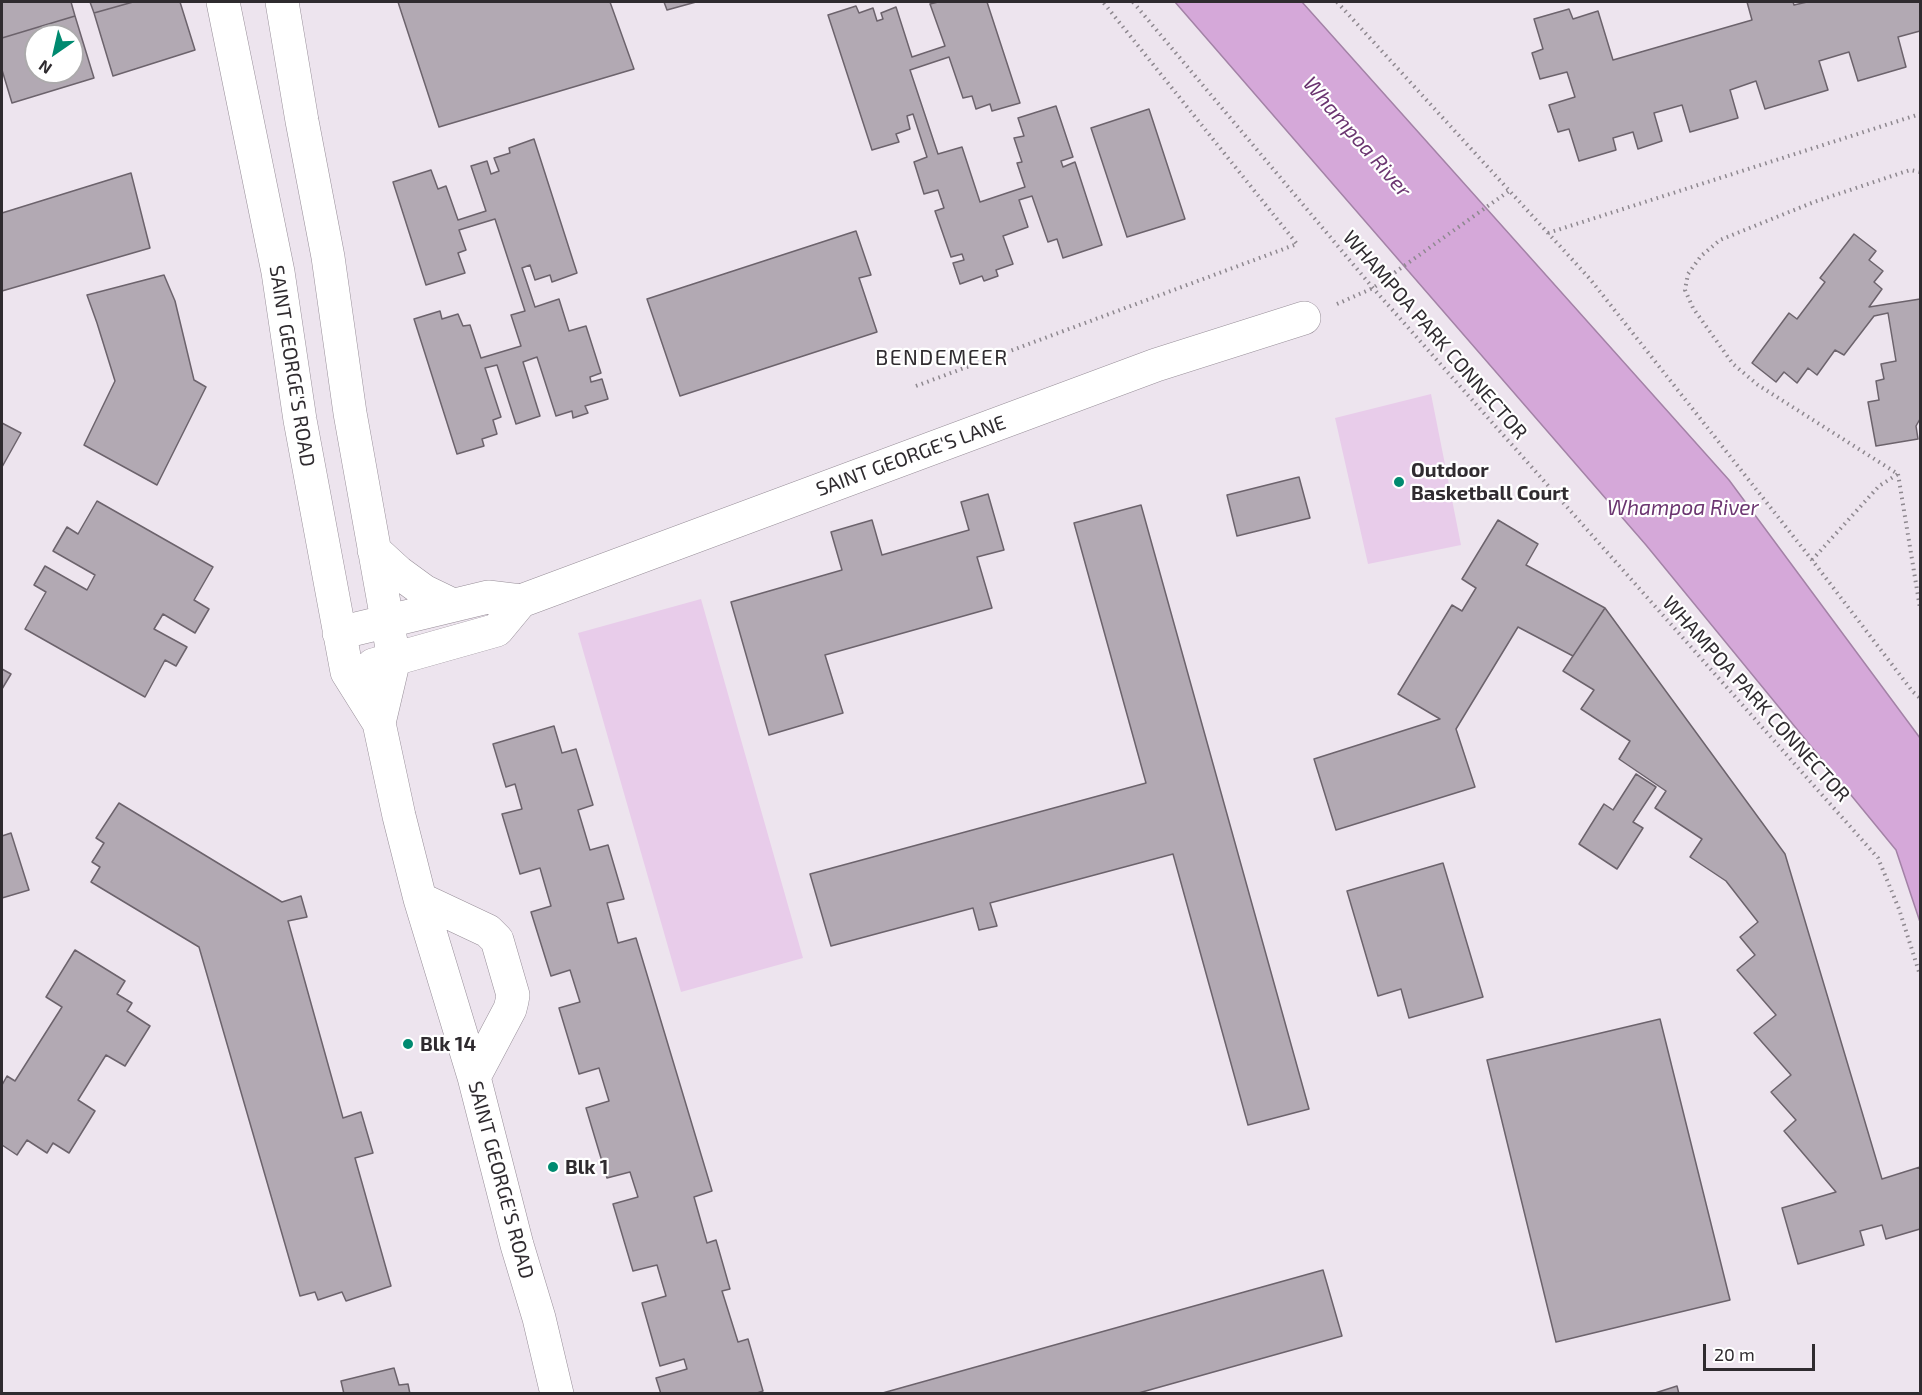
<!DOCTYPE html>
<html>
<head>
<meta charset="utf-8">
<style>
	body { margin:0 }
	#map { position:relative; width:1922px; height:1395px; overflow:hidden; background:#ede4ee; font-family:"Exo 2",sans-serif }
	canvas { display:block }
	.frame { position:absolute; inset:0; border:3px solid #2f2b2f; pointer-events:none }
	.north { position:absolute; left:24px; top:24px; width:60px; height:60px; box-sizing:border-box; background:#fff; border:2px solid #acaaac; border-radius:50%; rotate:214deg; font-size:16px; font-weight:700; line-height:24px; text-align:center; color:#2f2b2f }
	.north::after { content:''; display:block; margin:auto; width:21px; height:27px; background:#008a70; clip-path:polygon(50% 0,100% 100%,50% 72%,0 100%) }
	.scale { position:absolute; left:1703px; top:1344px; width:112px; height:27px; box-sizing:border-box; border:3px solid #2f2b2f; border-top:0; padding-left:8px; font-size:18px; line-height:21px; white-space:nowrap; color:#2f2b2f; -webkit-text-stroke:4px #fff; paint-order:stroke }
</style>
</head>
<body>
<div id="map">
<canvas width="1922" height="1395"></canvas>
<div class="frame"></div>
<div class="north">N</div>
<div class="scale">20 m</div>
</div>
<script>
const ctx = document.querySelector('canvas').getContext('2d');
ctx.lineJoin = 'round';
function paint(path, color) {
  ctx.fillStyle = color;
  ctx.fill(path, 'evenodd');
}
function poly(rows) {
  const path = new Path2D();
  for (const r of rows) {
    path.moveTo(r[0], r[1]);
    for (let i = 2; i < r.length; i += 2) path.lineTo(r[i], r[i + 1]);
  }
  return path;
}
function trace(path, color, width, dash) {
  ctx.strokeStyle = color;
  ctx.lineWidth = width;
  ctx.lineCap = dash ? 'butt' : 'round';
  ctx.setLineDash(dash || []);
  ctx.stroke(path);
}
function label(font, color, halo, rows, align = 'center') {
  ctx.font = font + ' "Exo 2",sans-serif';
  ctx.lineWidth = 4.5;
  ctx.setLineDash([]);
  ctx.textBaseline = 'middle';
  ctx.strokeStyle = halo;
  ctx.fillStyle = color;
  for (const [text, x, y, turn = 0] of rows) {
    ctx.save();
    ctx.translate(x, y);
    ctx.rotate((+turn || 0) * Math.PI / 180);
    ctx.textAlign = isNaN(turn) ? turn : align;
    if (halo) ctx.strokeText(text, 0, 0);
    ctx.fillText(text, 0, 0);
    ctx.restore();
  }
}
const green = poly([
	[1431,394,1461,545,1368,564,1335,418],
	[701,599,803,958,681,992,578,633]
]);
const water = poly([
	[1175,2,1302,2,1729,480,1920,738,1920,922,1896,850,1646,545,1175,2]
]);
const building = poly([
	[2,2,71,2,75,16,2,38,2,2],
	[90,2,133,2,94,13,90,2],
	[133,2,180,2,195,50,113,76,94,13,133,2],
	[398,2,610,2,634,69,439,127,398,2],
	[664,2,696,2,667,10,664,2],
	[938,2,987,2,1020,103,992,111,990,104,976,109,972,96,963,98,949,57,910,70,938,154,962,147,980,202,1025,187,1017,163,1022,162,1014,138,1024,136,1018,118,1056,106,1073,157,1061,161,1063,167,1075,162,1102,245,1063,258,1057,239,1048,242,1032,196,1019,200,1028,227,1003,236,1013,264,996,270,998,276,984,281,982,276,960,284,953,263,964,260,962,254,951,257,935,211,944,208,938,190,924,194,914,162,927,157,913,114,907,116,910,129,896,134,899,142,872,150,828,15,856,6,859,13,873,8,877,21,883,19,881,13,896,7,912,57,945,46,930,4,938,2],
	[1747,2,1793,2,1794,5,1807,2,1920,2,1920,31,1898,37,1906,67,1858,81,1849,52,1819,61,1828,90,1765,109,1756,81,1730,90,1738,118,1690,132,1682,105,1654,113,1662,141,1638,149,1633,132,1613,138,1616,150,1579,161,1569,129,1558,132,1549,105,1575,97,1567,72,1540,79,1532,53,1543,49,1534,19,1569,9,1573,19,1598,11,1613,60,1752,20,1747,2],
	[75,16,94,78,12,103,2,70,2,38,75,16],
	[36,36,72,36,72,72,36,72,36,36],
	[1149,109,1185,219,1127,237,1091,128,1149,109],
	[534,139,577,273,552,282,550,275,535,280,530,265,522,268,535,307,559,299,569,331,586,326,601,373,590,377,591,382,602,379,608,399,585,406,588,413,573,418,572,411,556,416,537,357,523,362,540,416,516,424,497,365,485,368,501,417,493,420,497,434,482,439,484,446,457,454,414,319,440,311,442,319,458,314,463,326,470,325,481,358,521,346,511,315,525,311,495,219,459,230,466,250,458,253,465,273,426,285,393,182,431,170,438,189,446,186,458,220,486,211,471,166,487,161,491,174,499,171,494,158,510,153,509,148,534,139],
	[131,173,150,248,2,291,2,213,131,173],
	[856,231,871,275,859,278,877,332,680,396,647,299,856,231],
	[1854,234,1876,251,1869,260,1883,271,1874,282,1882,289,1869,307,1920,299,1920,419,1916,426,1918,439,1876,446,1868,402,1879,400,1876,381,1884,379,1881,364,1896,361,1888,313,1874,316,1844,355,1835,350,1817,375,1808,368,1797,383,1784,372,1776,382,1752,363,1789,313,1797,319,1825,282,1820,278,1854,234],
	[164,275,175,301,194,380,206,387,157,485,84,445,115,381,97,323,87,295,164,275],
	[2,423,21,433,2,467,2,423],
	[1299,477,1310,518,1237,536,1227,495,1299,477],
	[988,494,1004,550,977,557,992,608,825,655,843,713,769,735,731,602,842,570,831,532,872,520,882,555,969,530,961,502,988,494],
	[97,501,213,567,194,600,209,609,195,633,163,614,154,629,187,647,176,666,165,660,145,697,25,629,46,592,34,585,45,566,87,590,95,575,53,551,67,527,78,534,97,501],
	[1141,505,1309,1109,1248,1125,1173,854,990,903,997,926,979,930,973,908,831,946,810,874,1146,783,1074,523,1141,505],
	[1498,520,1538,544,1526,565,1605,608,1573,656,1518,627,1456,729,1475,787,1336,830,1314,759,1440,719,1398,694,1452,605,1462,611,1476,588,1462,579,1498,520],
	[1605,608,1785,854,1882,1179,1920,1167,1920,1229,1886,1239,1882,1225,1860,1231,1864,1245,1798,1264,1782,1208,1836,1192,1784,1131,1796,1120,1771,1092,1791,1075,1754,1033,1776,1015,1737,970,1755,955,1740,937,1758,922,1726,881,1690,857,1702,839,1655,808,1666,791,1619,759,1630,741,1581,709,1594,690,1563,671,1605,608],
	[2,669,11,674,2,689,2,669],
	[554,726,562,753,576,749,593,805,578,810,590,850,608,845,624,899,607,903,618,943,636,938,712,1191,694,1197,707,1243,716,1240,730,1289,722,1291,738,1342,748,1339,763,1391,754,1394,661,1394,656,1378,687,1369,684,1359,660,1366,642,1303,666,1296,657,1265,633,1271,613,1204,638,1197,630,1172,607,1178,586,1108,609,1101,599,1068,579,1074,559,1008,580,1002,570,970,551,976,531,912,551,906,540,868,520,874,502,814,522,809,515,784,506,787,493,744,554,726],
	[1636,774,1656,787,1633,822,1643,828,1617,869,1579,844,1604,804,1613,810,1636,774],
	[119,803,282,902,301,896,307,917,288,921,343,1118,361,1112,373,1153,355,1158,391,1286,346,1301,342,1292,318,1300,315,1292,300,1296,199,947,91,882,100,867,92,862,104,843,96,838,119,803],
	[11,833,29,890,2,898,2,836,11,833],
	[1443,863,1483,997,1409,1018,1401,989,1378,996,1347,891,1443,863],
	[75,950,125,981,117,994,132,1003,127,1011,150,1026,125,1066,106,1055,78,1100,95,1111,69,1153,53,1143,47,1153,27,1140,17,1155,2,1145,2,1085,7,1076,15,1081,62,1007,46,997,75,950],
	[1660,1019,1730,1300,1556,1342,1487,1060,1660,1019],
	[1323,1270,1342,1336,1135,1394,879,1394,1323,1270],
	[394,1368,399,1385,408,1384,410,1394,344,1394,341,1381,394,1368],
	[1677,1386,1679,1394,1652,1394,1677,1386]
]);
const path = poly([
	[1133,2,1373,288,1878,858,1899,909,1920,975],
	[1337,2,1590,279,1812,560,1913,692,1920,698],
	[1548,233,1920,114],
	[1337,304,1373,288,1509,191],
	[916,386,1297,244,1103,2],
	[1898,474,1920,608],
	[1812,560,1879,486,1898,474,1758,385,1733,364,1693,308,1685,290,1688,274,1701,256,1720,240,1814,202,1910,170,1920,172]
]);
const minor = poly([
	[223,2,278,272,300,420,347,672,379,723,399,816,420,899,474,1077,517,1245,539,1318,557,1394],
	[282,2,302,121,328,257,350,413,394,659,379,723],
	[374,550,398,572,424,591,453,605],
	[339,633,488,597,521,601,1156,365,1304,318],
	[373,665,497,630,521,601],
	[420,899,488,931,497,940,513,995,512,1001,510,1009,474,1077]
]);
const markers = [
	[1399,482,6,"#008a70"],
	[408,1044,6,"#008a70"],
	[553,1167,6,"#008a70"]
];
const streetNames = [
	["WHAMPOA PARK CONNECTOR",1435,335,49],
	["SAINT GEORGE'S ROAD",292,366,81],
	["SAINT GEORGE'S LANE",911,456,-20],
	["WHAMPOA PARK CONNECTOR",1756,699,48],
	["SAINT GEORGE'S ROAD",501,1180,75]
];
const poiNames = [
	["Outdoor",1411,470],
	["Basketball Court",1411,493],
	["Blk 14",420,1044],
	["Blk 1",565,1167]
];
const waterNames = [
	["Whampoa River",1357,137,49],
	["Whampoa River",1683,508]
];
const neighbourhoodNames = [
	["BENDEMEER",942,358]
];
paint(green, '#e8ccea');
paint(water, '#d5a8d9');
trace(water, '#a382a6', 1.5);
paint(building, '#b2a9b3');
trace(building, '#6c636c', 1.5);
trace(minor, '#988f99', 34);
trace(path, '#8e888f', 4, [1.5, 4.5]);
trace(minor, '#fff', 33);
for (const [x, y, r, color] of markers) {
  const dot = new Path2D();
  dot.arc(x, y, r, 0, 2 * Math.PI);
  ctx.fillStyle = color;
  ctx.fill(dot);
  trace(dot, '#fff', 2);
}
label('20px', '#2f2b2f', '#fff', streetNames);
label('bold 20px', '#2f2b2f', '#fff', poiNames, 'left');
label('italic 21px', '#6c3671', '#fff', waterNames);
ctx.letterSpacing = '1.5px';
label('21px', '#2f2b2f', '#fff', neighbourhoodNames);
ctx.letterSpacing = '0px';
</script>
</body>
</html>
